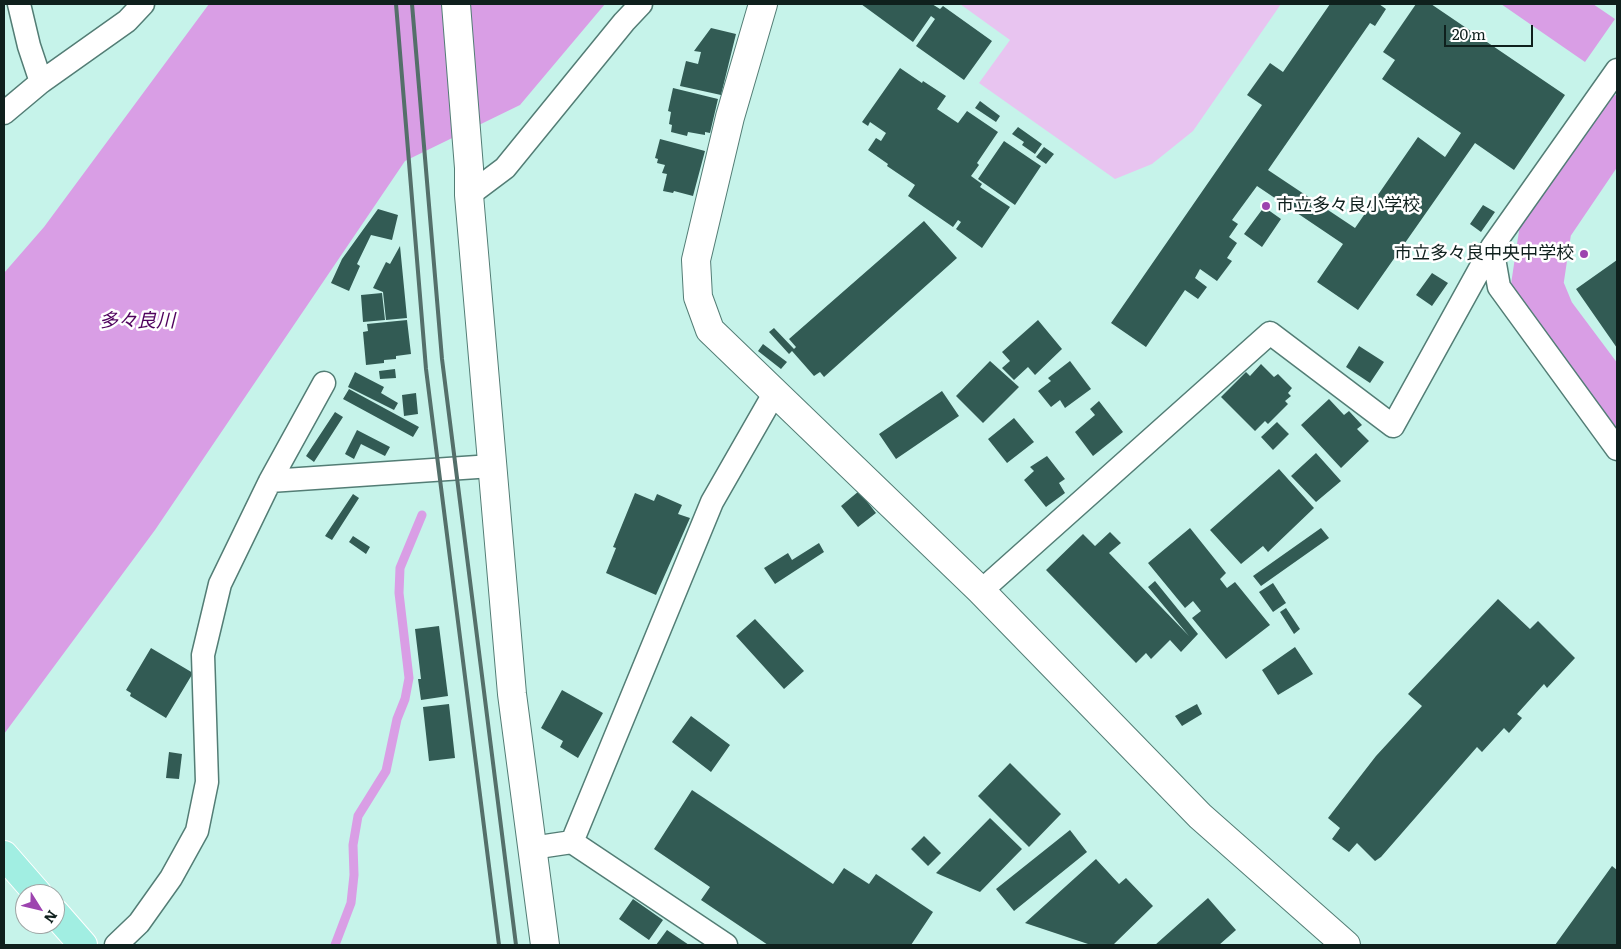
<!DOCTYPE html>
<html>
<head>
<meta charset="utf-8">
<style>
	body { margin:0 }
	#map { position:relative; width:1621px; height:949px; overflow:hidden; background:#c6f3ea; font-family:Literata,serif }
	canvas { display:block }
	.frame { position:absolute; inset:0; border:5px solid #0f201d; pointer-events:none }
	.north { position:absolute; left:15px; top:884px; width:50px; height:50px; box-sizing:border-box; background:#fff; border:1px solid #9fa6a5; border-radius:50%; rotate:126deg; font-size:14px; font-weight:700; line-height:20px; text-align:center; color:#0f201d }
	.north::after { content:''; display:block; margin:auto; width:18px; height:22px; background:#9d44af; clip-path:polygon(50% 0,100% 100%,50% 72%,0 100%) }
	.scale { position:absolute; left:1444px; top:25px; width:89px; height:22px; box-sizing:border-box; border:2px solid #0f201d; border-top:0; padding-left:6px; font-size:15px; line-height:18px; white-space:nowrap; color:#0f201d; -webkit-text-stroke:4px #fff; paint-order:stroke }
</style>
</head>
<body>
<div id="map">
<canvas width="1621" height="949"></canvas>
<div class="frame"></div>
<div class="north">N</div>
<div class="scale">20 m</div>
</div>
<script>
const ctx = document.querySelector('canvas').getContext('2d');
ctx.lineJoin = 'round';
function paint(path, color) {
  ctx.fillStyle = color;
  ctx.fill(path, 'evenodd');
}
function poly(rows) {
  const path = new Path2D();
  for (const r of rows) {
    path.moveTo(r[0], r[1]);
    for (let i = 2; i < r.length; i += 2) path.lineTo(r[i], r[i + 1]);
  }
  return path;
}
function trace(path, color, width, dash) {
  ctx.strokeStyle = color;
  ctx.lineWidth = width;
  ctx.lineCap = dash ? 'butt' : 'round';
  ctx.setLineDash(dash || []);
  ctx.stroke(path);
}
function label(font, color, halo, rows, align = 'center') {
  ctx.font = font + ' Literata,"Noto Sans JP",serif';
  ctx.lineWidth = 5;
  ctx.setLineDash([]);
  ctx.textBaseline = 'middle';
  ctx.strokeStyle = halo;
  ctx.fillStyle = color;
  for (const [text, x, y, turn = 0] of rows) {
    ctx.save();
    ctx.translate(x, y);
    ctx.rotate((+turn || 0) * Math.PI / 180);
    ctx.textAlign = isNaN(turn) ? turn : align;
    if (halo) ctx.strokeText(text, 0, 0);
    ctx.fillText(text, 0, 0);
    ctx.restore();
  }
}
const green = poly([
	[960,4,1281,4,1193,131,1152,164,1115,179,979,83,1010,40]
]);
const water = poly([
	[209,4,605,4,520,105,405,161,155,530,4,734,4,273,44,227],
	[1501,4,1593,4,1615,19,1585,62]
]);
const stream = poly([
	[335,945,351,903,354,875,353,845,358,816,386,771,397,719,405,699,409,678,399,593,400,568,422,515]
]);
const river = poly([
	[1617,121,1546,226,1537,286,1549,315,1617,406]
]);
const building = poly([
	[861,4,932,4,940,9,943,6,992,41,964,80,916,46,935,19,931,16,913,42],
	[1330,4,1379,4,1386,9,1375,26,1370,23,1268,170,1355,228,1418,137,1445,157,1461,133,1382,79,1395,60,1383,52,1416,4,1431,4,1565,95,1514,170,1475,143,1358,310,1317,282,1343,244,1257,186,1232,220,1238,224,1229,237,1237,243,1227,258,1232,261,1217,281,1200,269,1195,278,1207,287,1198,299,1185,290,1146,347,1111,323,1262,105,1247,95,1270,63,1283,72],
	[711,28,736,34,721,95,680,86,686,61,698,64,701,52,694,51],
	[900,68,922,83,923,81,946,96,937,109,958,123,967,111,998,132,977,163,979,165,971,176,982,184,980,187,1010,207,982,248,956,229,961,222,958,220,953,227,908,196,915,185,887,166,888,164,868,150,876,138,881,141,886,133,870,122,868,126,862,122],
	[673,88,718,99,710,133,705,132,705,135,688,132,687,136,671,132,672,125,669,124,671,112,668,111],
	[980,101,1000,116,996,122,975,108],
	[1018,127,1042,144,1035,154,1022,145,1024,142,1012,134],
	[660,139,705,151,693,196,674,191,673,193,663,191,667,174,662,173,665,165,657,163,658,159,655,158],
	[1004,141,1041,166,1015,205,978,179],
	[1044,147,1054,154,1046,164,1036,157],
	[1483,205,1495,212,1481,232,1470,224],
	[1264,207,1281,219,1262,247,1244,234],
	[378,209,398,215,392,240,371,235,357,264,360,266,349,291,331,283,342,259],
	[924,221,957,258,824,377,820,372,814,376,792,351,789,354,769,332,774,328,794,349,796,347,789,339],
	[400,246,407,318,386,320,383,292,373,288,386,262,390,264],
	[1617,260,1617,348,1576,289],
	[1432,273,1448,283,1432,306,1416,295],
	[382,293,385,320,363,322,361,295],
	[407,320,411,354,396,356,396,359,384,360,384,363,366,365,363,332,368,331,367,324],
	[1038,320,1062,349,1035,375,1028,367,1014,380,1002,368,1010,361,1002,352],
	[763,344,787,362,781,369,758,351],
	[1359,346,1384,362,1370,383,1346,367],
	[990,361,1019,387,983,423,956,396],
	[1070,361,1091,389,1065,408,1060,400,1051,407,1038,391,1051,381,1048,378],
	[1261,364,1274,377,1278,374,1292,388,1288,393,1291,396,1285,401,1288,404,1268,424,1265,421,1255,431,1221,397,1246,372,1250,376],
	[395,369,396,378,380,379,379,371],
	[355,372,384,387,381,393,398,403,394,410,348,387],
	[349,389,419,427,413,437,343,399],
	[942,391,959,416,896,459,879,434],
	[416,393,418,414,404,416,402,395],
	[1329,399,1344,415,1349,411,1362,425,1357,429,1369,441,1341,468,1301,425],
	[1099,401,1123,432,1093,456,1075,432,1095,415,1090,409],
	[335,412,343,417,314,462,306,456],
	[1014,418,1034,442,1007,463,988,439],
	[1277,422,1289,434,1273,450,1261,437],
	[357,430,390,447,385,456,361,444,354,459,345,454],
	[1316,453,1341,481,1316,502,1291,476],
	[1047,456,1065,479,1059,483,1065,493,1046,507,1024,480,1034,471,1030,467],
	[1279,469,1314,508,1268,552,1263,546,1241,564,1210,530],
	[859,491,876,513,858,527,841,506],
	[635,493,654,501,657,494,682,505,678,514,690,518,656,595,606,573,616,548,613,547],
	[353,494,359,498,332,540,325,536],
	[1190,528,1226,573,1220,579,1227,588,1235,582,1270,625,1226,659,1192,618,1201,611,1193,601,1185,608,1148,563],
	[1321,528,1329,538,1261,586,1253,576],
	[1110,532,1121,543,1109,553,1189,636,1148,587,1155,581,1198,634,1181,652,1170,640,1151,659,1146,653,1136,663,1046,570,1083,534,1095,546],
	[353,536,370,547,366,554,349,542],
	[819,543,824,552,775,584,764,568,788,553,792,560],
	[1273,583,1286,603,1273,612,1259,592],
	[1498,599,1530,629,1538,621,1575,658,1547,688,1544,684,1517,714,1522,718,1509,733,1504,728,1482,752,1477,747,1381,857,1375,861,1357,843,1349,852,1332,839,1340,828,1328,818,1376,756,1422,706,1408,694],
	[1286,608,1300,629,1294,634,1280,612],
	[755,619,804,671,784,689,736,636],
	[439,626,448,696,421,700,418,679,421,679,415,629],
	[1295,647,1313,674,1278,695,1262,670],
	[151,648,193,673,166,718,130,696,131,693,126,690],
	[562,690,603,713,578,758,560,747,563,741,541,728],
	[449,704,455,758,429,761,423,707],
	[1197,704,1202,714,1182,726,1175,716],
	[691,716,730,745,711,772,672,742],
	[169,752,182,754,179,779,166,778],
	[1010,763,1061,814,1029,847,978,796],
	[692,790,833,884,844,868,869,884,876,874,933,912,911,945,768,945,701,900,710,887,654,849],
	[990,818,1022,849,980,892,936,873],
	[1070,830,1087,852,1014,911,996,889],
	[924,836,941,853,928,866,911,849],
	[1096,859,1119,884,1126,878,1153,906,1113,945,1091,945,1025,923],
	[1612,866,1617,870,1617,945,1555,945],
	[1208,898,1236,930,1219,945,1155,945],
	[633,899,663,920,649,940,619,919],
	[667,930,689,945,656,945]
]);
const street = poly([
	[19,4,29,46,41,82],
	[4,113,41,82,127,21,143,4],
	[469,195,505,168,624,22,641,4],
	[1492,247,1499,287,1617,449],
	[270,481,492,466],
	[981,591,1270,333,1393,426,1492,247,1617,70],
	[572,842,726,945],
	[532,848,572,842,712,502,775,392],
	[116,945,139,923,171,878,197,831,207,782,203,655,220,584,270,481,324,383]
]);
const secondary = poly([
	[456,4,469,168,469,195,512,694,545,945],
	[763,4,730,117,696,260,698,297,710,330,981,591,1200,816,1346,945]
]);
const primary = poly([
	[4,855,38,894],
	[55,913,83,945]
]);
const rail = poly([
	[396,4,426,369,499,945],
	[412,4,442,359,516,945]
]);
const markers = [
	[1266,206,5,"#9d44af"],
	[1584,254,5,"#9d44af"]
];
const poiNames = [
	["市立多々良小学校",1276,206],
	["市立多々良中央中学校",1574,254,"right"]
];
const waterNames = [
	["多々良川",137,321]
];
paint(green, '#e8c4f0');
paint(water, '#d99ee5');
trace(stream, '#d99ee5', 9);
trace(river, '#d99ee5', 52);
paint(building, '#325b54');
trace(street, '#537d75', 25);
trace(secondary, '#537d75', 30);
trace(primary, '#fff', 30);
trace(street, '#fff', 22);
trace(secondary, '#fff', 28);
trace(primary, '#a1eee2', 28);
trace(rail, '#546f6a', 4);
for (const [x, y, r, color] of markers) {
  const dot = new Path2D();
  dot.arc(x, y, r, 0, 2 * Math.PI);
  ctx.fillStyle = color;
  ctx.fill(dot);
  trace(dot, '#fff', 2);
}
label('18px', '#0f201d', '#fff', poiNames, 'left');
label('italic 19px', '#50035e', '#fff', waterNames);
</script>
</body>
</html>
